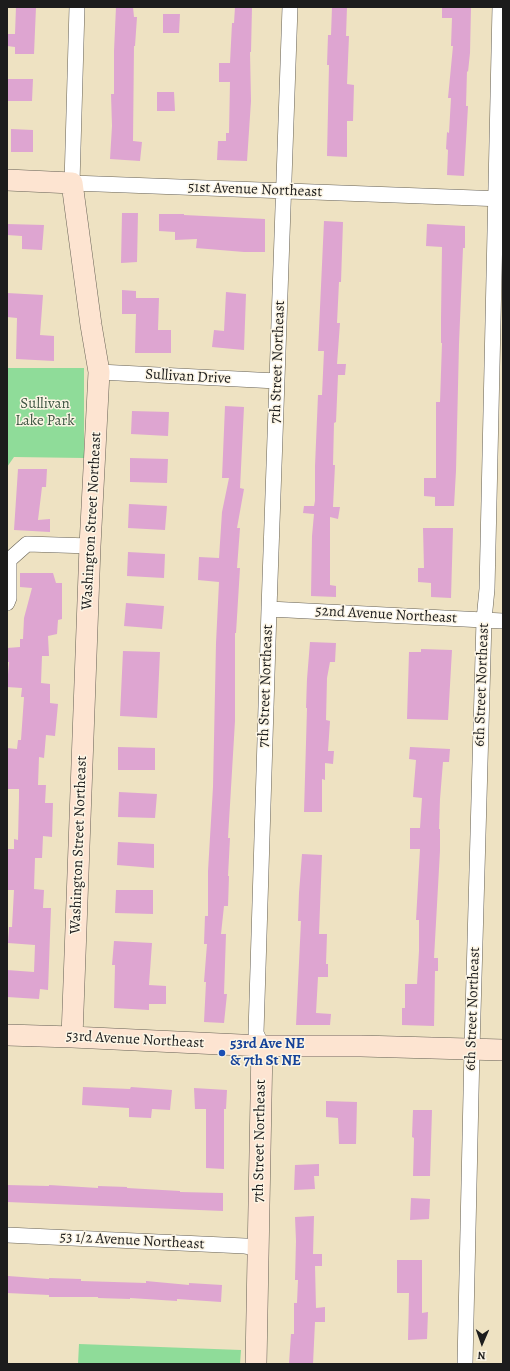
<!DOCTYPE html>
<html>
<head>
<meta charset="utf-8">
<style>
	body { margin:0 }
	#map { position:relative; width:510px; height:1371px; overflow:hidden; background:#eee2c2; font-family:Alegreya,serif }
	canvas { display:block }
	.frame { position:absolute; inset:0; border:8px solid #1c1c1c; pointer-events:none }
	.north { position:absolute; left:462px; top:1323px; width:40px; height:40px; -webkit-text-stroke:3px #fcf5e5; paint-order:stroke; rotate:182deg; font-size:11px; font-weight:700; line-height:16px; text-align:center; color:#1c1c1c }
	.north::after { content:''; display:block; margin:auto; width:14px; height:18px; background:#1c1c1c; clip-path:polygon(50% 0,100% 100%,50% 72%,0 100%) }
</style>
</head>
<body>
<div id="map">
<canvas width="510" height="1371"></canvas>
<div class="frame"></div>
<div class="north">N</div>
</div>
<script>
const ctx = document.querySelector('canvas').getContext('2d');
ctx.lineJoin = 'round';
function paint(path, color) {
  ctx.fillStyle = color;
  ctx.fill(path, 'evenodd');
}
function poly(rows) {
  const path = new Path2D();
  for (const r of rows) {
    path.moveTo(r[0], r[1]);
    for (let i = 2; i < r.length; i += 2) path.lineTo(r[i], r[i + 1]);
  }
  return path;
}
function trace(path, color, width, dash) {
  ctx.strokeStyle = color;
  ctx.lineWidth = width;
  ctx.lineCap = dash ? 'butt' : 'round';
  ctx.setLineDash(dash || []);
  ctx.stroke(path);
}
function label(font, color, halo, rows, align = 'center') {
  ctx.font = font + ' Alegreya,serif';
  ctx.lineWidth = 3;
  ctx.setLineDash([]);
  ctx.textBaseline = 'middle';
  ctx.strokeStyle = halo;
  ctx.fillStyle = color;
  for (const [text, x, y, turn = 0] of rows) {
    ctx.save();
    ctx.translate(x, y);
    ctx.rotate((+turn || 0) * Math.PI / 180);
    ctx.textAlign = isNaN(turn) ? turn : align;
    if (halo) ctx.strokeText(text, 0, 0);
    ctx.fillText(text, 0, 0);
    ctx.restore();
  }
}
const green = poly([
	[7,368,84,368,84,458,14,457,7,467],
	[79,1344,241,1350,240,1364,78,1364]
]);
const building = poly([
	[16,7,36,7,34,54,15,54,15,47,7,46,7,34,15,34],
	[116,7,133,7,134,17,137,17,135,46,134,46,133,141,142,142,140,161,110,159,112,126,111,94,114,94,114,51],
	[235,7,252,7,251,52,250,52,251,101,247,161,217,160,218,141,226,141,226,133,229,133,230,82,219,82,219,63,230,63,232,23,234,23],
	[332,7,347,7,346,36,349,36,347,84,354,85,353,121,347,121,347,157,327,156,329,65,327,65,328,35,331,35],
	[442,7,471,7,470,53,468,72,467,71,466,106,468,106,464,176,447,175,448,150,446,149,447,132,449,133,451,98,448,98,453,46,451,46,452,18,442,18],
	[163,14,180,14,179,33,163,33],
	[7,79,33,79,32,101,7,101],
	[157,92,174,92,175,111,157,111],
	[11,129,33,130,33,152,11,152],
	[122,213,138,213,137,262,121,263],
	[159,214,184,214,184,215,265,219,265,252,244,252,196,248,197,239,175,240,175,232,159,231],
	[324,221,343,222,341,282,339,282,337,323,340,323,337,364,346,364,345,375,338,375,336,422,334,423,333,465,335,465,333,507,340,507,338,519,330,517,330,585,336,586,336,597,311,596,312,536,314,514,303,513,304,506,314,506,315,501,315,466,318,395,322,395,324,351,318,351],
	[7,224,44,225,42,250,22,249,22,236,7,235],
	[427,224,465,226,465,248,463,248,459,344,456,471,454,506,435,506,435,497,424,496,424,478,436,478,436,402,440,402,442,343,441,343,441,318,442,247,426,246],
	[122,290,136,291,136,298,159,298,158,330,171,330,171,353,135,353,136,314,122,314],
	[226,292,246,294,244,350,212,347,214,330,224,331],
	[7,293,43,295,40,335,54,336,54,361,16,359,17,318,7,317],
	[225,406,244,407,240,488,244,489,237,528,240,528,237,568,240,568,236,633,235,633,235,721,228,838,230,838,228,876,229,876,228,906,224,906,221,934,226,934,224,994,227,994,224,1023,204,1022,206,982,204,982,207,944,204,944,205,916,208,916,208,871,213,787,216,643,219,582,198,580,199,557,219,558,222,512,229,478,222,478],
	[132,411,169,412,168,436,131,434],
	[130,458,168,459,167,483,130,482],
	[18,469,47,469,46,487,42,487,38,520,50,519,50,532,14,530],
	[129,504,167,506,165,530,128,528],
	[423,528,453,528,451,598,431,597,431,583,418,582,418,568,424,568],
	[128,552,165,554,164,578,127,576],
	[20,573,53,573,56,583,62,583,62,619,58,620,57,634,48,636,49,656,42,656,41,683,50,684,50,703,58,704,55,736,46,735,44,758,39,757,38,785,46,785,45,803,53,803,52,837,43,836,42,858,35,858,34,889,44,890,43,908,51,908,48,990,40,989,39,999,7,997,7,970,34,972,35,945,8,943,9,927,12,927,14,890,7,890,7,849,14,849,14,839,18,840,19,798,19,789,7,789,7,748,17,749,18,740,21,740,24,697,21,697,22,688,7,687,9,662,7,662,7,648,20,647,20,639,23,639,24,618,32,588,20,587],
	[126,603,164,606,162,629,124,626],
	[310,642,336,643,335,662,330,662,327,678,326,720,330,721,328,751,334,751,333,764,325,763,325,780,322,779,322,812,304,812,307,708,306,708,307,679],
	[421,649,452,650,448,720,407,719,409,652,421,652],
	[123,651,160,652,157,718,120,716],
	[118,747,155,748,155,770,118,770],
	[410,747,450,749,449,762,443,762,440,799,439,829,440,829,440,851,434,958,438,958,438,971,435,971,434,1026,402,1025,402,1008,405,1008,405,984,417,984,419,951,419,920,416,920,420,849,410,849,410,828,420,828,422,798,413,797,416,760,409,759],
	[119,792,157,794,155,818,118,817],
	[118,842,154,844,154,868,117,865],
	[302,854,322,855,319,934,327,934,326,964,328,964,328,977,318,977,316,1013,331,1014,330,1025,296,1025,301,921,298,921,299,893],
	[116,890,153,890,153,914,115,913],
	[114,941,152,943,149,985,166,986,166,1004,149,1004,149,1010,114,1008,115,965,112,965],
	[83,1087,130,1089,131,1087,172,1090,170,1110,152,1109,151,1118,129,1117,129,1108,82,1105],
	[194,1088,227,1090,226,1109,224,1109,224,1169,206,1168,206,1109,195,1109],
	[326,1101,357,1102,356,1144,339,1144,338,1118,326,1117],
	[413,1110,432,1110,430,1176,413,1176,414,1138,412,1137],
	[319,1164,319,1176,314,1176,315,1189,294,1190,295,1165],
	[7,1185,49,1186,49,1185,98,1188,98,1186,127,1187,127,1188,180,1191,180,1192,223,1193,223,1211,7,1202],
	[411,1198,430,1199,429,1219,410,1220],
	[314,1216,313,1254,322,1254,322,1266,315,1266,316,1308,325,1307,325,1322,315,1322,313,1364,289,1364,291,1334,294,1334,294,1303,297,1303,298,1280,295,1280,296,1241,295,1217],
	[397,1260,422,1260,422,1313,428,1312,427,1339,408,1340,409,1293,397,1293],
	[8,1276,49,1279,49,1278,81,1279,81,1281,146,1283,146,1281,189,1285,189,1283,222,1285,221,1302,177,1299,177,1301,130,1298,130,1299,98,1298,98,1297,49,1297,49,1295,7,1293]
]);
const street = poly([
	[77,7,72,183,503,199],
	[99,372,277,381],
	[7,603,9,598,9,560,27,544,90,546],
	[269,609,503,621],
	[262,1046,256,1033,269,609,290,7],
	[7,1235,245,1246,257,1248],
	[465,1364,472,1049,484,620,487,589,489,501,500,7]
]);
const secondary = poly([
	[7,180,72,183,91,325,99,372,90,546,72,1037],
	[7,1035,72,1037,262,1046,361,1046,503,1050],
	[256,1364,262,1046]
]);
const markers = [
	[222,1053,4,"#1a4fb4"]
];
const streetNames = [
	["51st Avenue Northeast",255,190,2],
	["7th Street Northeast",278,362,-88],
	["Sullivan Drive",188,377,3],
	["Washington Street Northeast",92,521,-87],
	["52nd Avenue Northeast",386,615,3],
	["6th Street Northeast",482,685,-88],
	["7th Street Northeast",266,686,-88],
	["Washington Street Northeast",79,845,-88],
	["6th Street Northeast",473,1009,-88],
	["53rd Avenue Northeast",135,1040,3],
	["7th Street Northeast",260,1141,-89],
	["53 1/2 Avenue Northeast",132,1241,3]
];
const parkNames = [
	["Sullivan",45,404],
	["Lake Park",45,421]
];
const transitNames = [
	["53rd Ave NE",230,1044],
	["& 7th St NE",230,1061]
];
paint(green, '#8fdc99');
paint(building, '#dea5d1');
trace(street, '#666156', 16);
trace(secondary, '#666156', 22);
trace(street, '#fff', 15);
trace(secondary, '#fde4d1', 21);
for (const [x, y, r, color] of markers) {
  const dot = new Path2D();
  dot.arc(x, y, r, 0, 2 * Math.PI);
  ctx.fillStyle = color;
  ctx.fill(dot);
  trace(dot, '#fcf5e5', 1.5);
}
label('15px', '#1c1c1c', '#fcf5e5', streetNames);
label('15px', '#3e5642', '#fcf5e5', parkNames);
label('bold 15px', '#164399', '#fcf5e5', transitNames, 'left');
</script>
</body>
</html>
